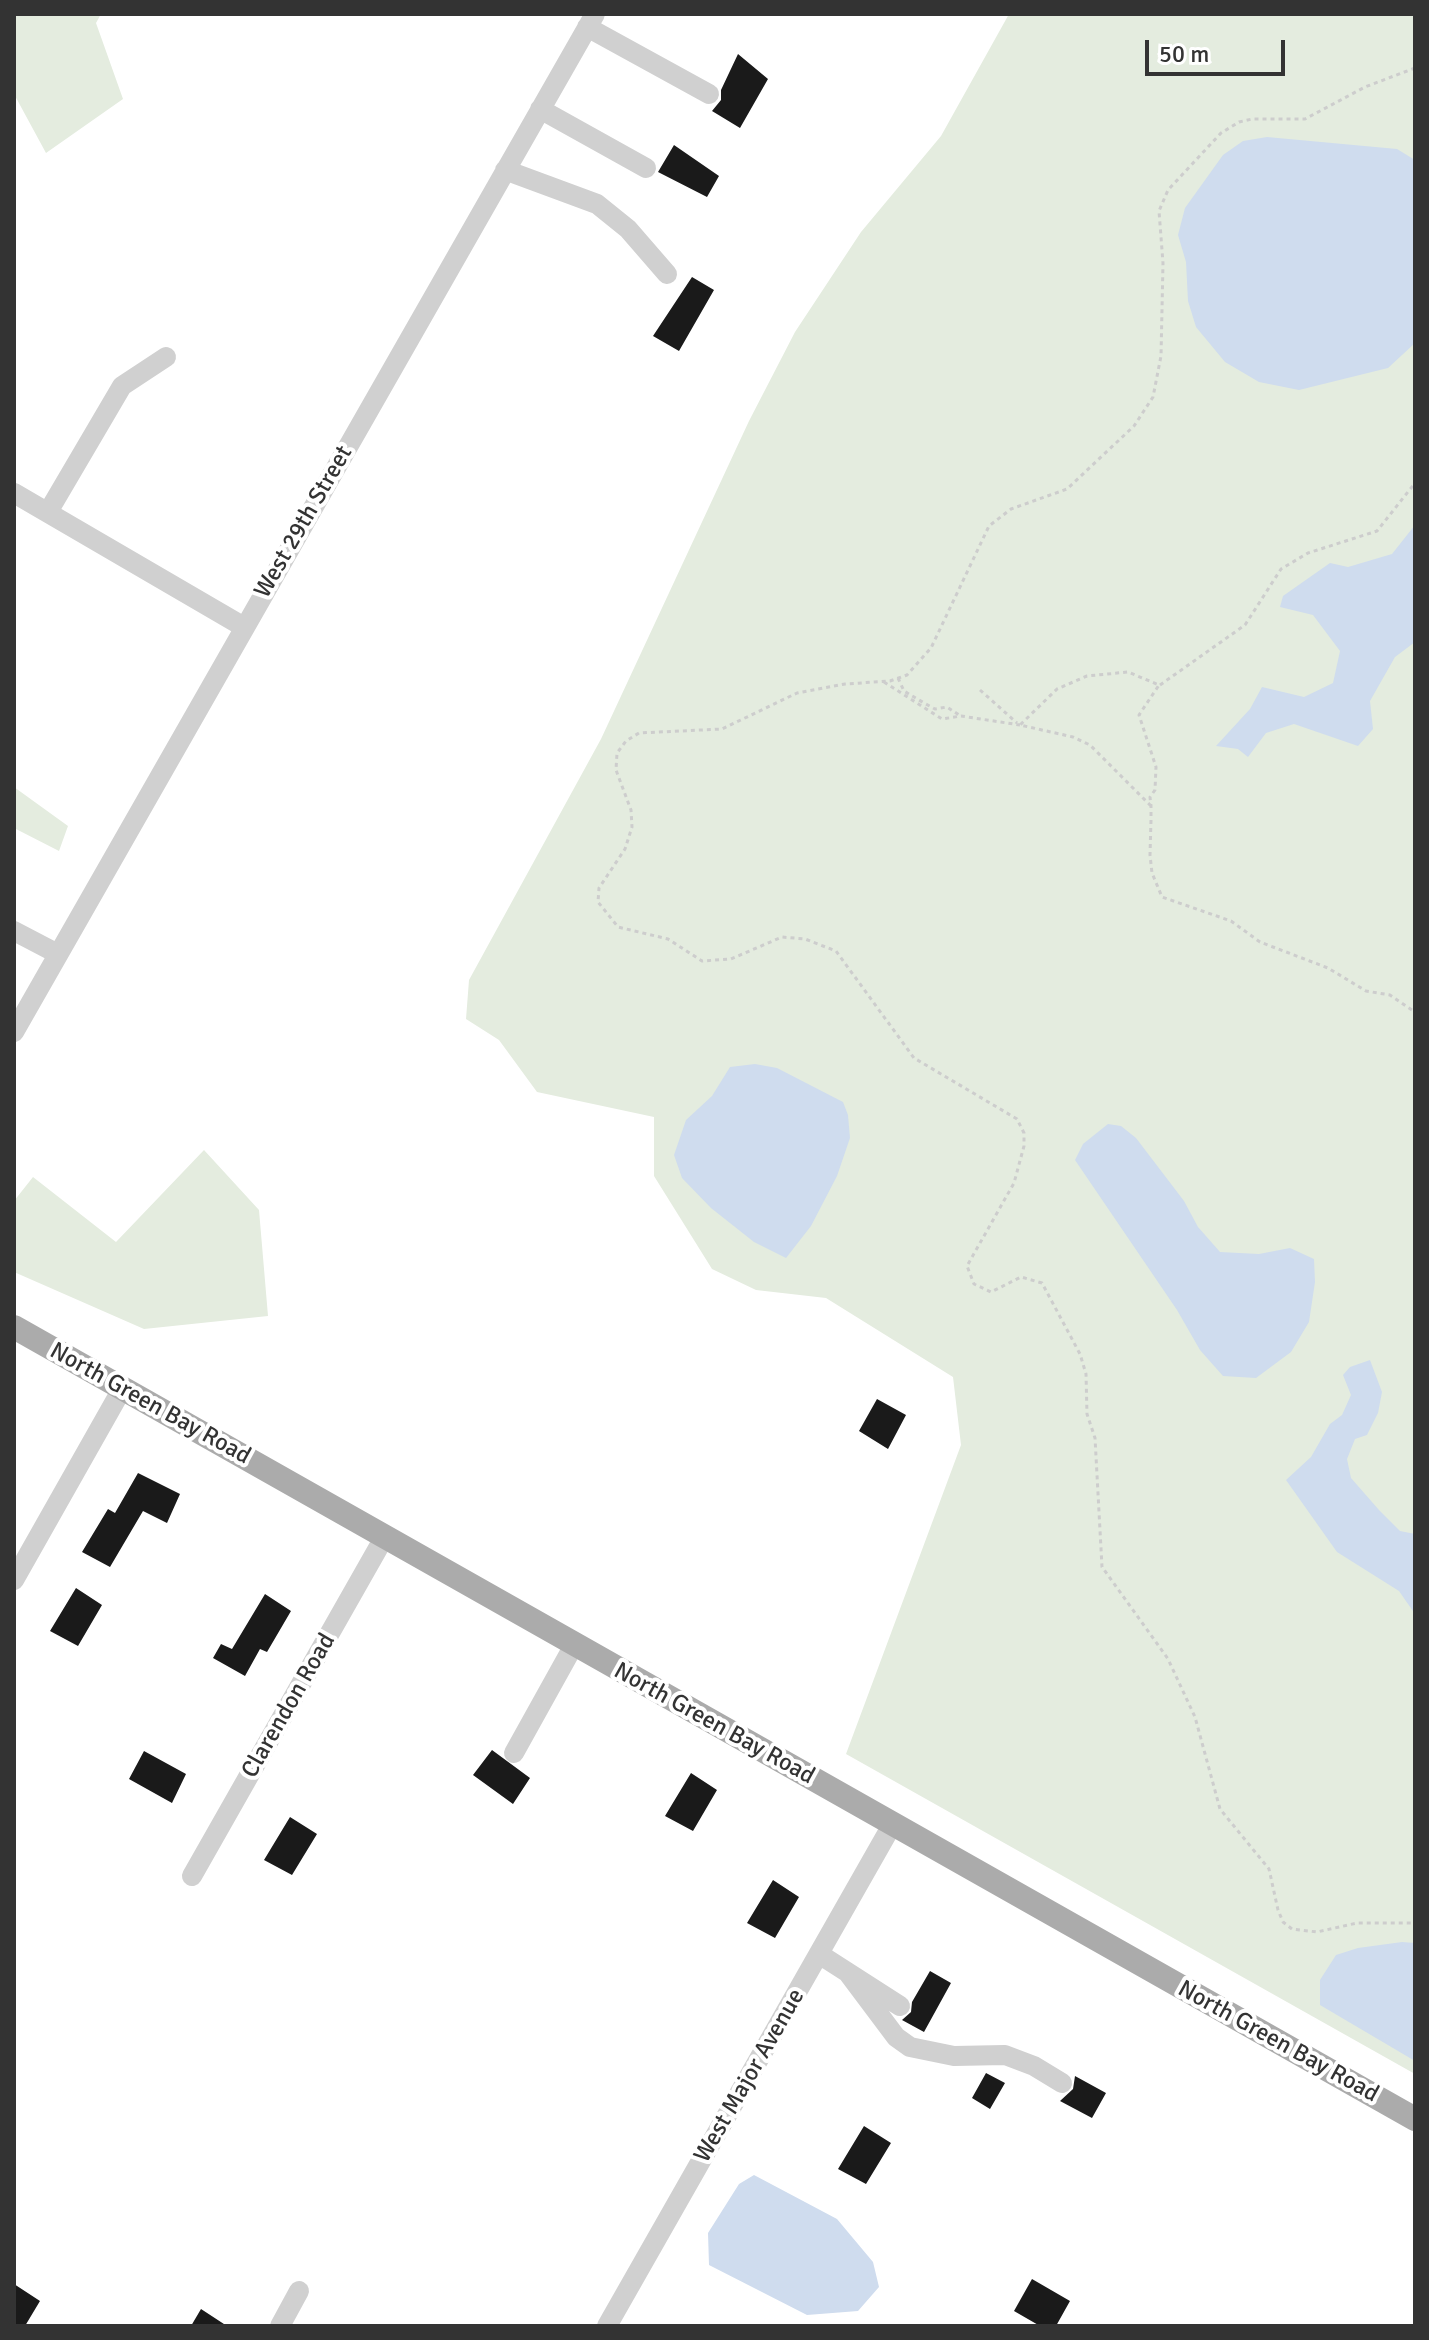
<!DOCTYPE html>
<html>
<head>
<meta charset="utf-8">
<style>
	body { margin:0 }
	#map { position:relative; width:1429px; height:2340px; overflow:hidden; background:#fff; font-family:Signika,sans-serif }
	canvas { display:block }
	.frame { position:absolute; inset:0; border:16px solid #333; pointer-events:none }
	.scale { position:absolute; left:1145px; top:40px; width:140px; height:36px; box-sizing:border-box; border:4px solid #333; border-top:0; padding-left:10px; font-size:24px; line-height:28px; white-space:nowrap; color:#333; -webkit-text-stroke:6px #fff; paint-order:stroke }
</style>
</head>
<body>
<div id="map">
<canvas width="1429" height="2340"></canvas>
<div class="frame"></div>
<div class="scale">50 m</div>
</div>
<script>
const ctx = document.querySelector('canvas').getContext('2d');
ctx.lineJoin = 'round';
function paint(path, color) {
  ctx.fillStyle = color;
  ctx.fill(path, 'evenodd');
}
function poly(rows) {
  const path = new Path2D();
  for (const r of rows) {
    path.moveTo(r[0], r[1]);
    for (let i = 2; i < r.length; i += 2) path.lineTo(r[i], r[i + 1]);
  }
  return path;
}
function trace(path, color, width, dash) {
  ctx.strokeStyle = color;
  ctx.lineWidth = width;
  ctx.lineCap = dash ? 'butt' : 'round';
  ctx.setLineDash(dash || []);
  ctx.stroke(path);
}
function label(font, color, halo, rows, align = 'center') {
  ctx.font = font + ' Signika,sans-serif';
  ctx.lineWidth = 8;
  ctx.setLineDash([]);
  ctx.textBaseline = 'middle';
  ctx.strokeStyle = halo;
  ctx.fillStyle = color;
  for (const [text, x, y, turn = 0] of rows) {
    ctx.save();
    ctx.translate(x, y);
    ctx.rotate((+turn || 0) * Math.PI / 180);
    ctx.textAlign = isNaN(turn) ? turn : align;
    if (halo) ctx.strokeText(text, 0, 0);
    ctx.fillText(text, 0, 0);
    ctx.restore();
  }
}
const green = poly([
	[14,14,101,14,96,23,123,99,46,153,14,94],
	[1009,14,1415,14,1415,2074,846,1754,961,1445,953,1377,826,1298,756,1290,712,1269,654,1176,654,1117,537,1092,499,1040,466,1019,469,980,601,739,749,421,795,332,861,232,941,136],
	[14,787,68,826,59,851,14,828],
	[204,1150,259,1210,268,1316,144,1329,14,1272,14,1201,33,1177,116,1242]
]);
const water = poly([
	[1267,137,1397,149,1415,160,1415,343,1388,368,1299,390,1259,382,1225,362,1196,327,1188,301,1186,262,1178,235,1185,208,1223,155,1243,141],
	[1415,525,1415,642,1395,657,1370,701,1373,729,1358,746,1294,724,1266,733,1248,757,1238,749,1216,746,1250,709,1262,687,1304,697,1333,683,1340,651,1313,615,1280,607,1283,596,1330,563,1348,567,1392,554],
	[755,1064,777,1068,843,1102,848,1115,850,1138,837,1176,811,1226,786,1258,754,1242,711,1208,682,1178,674,1155,686,1120,712,1096,730,1067],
	[1108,1124,1121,1126,1136,1138,1184,1201,1198,1227,1220,1252,1259,1254,1290,1248,1314,1259,1315,1282,1309,1322,1291,1352,1256,1378,1223,1376,1200,1350,1177,1310,1075,1160,1083,1144],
	[1370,1360,1382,1392,1378,1413,1367,1435,1355,1439,1347,1459,1351,1478,1379,1510,1400,1531,1415,1534,1415,1614,1399,1591,1337,1552,1286,1480,1311,1457,1330,1424,1342,1415,1351,1395,1343,1375,1350,1367],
	[1402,1942,1415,1943,1415,2061,1320,2005,1320,1980,1336,1955,1358,1948],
	[754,2175,837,2219,873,2262,879,2287,858,2311,807,2315,709,2265,708,2233,739,2184]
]);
const building = poly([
	[738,54,768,79,740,128,712,111,721,100,721,90],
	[674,145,719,176,707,197,658,172],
	[692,277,714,290,679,351,653,336],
	[877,1399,906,1415,888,1449,859,1431],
	[138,1473,180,1494,167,1523,143,1511,110,1567,82,1552,108,1509,115,1513],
	[76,1588,102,1605,78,1646,50,1631],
	[265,1594,291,1611,267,1652,260,1649,245,1676,213,1658,221,1644,232,1649],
	[492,1750,530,1778,513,1804,473,1775],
	[144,1751,186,1774,172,1803,129,1779],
	[691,1773,717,1790,693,1831,665,1816],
	[290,1817,317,1834,292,1875,264,1860],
	[773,1880,799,1897,775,1938,747,1923],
	[930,1971,951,1983,924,2032,902,2020,911,2012,912,2002],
	[986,2073,1005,2083,990,2109,972,2098],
	[1075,2076,1106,2093,1092,2118,1060,2101,1073,2089],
	[864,2126,891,2143,866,2184,838,2169],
	[1032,2279,1070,2301,1056,2326,1040,2326,1014,2311],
	[14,2284,40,2301,25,2326,14,2326],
	[201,2309,227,2326,191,2326]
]);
const path = poly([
	[1415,68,1365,87,1305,119,1252,119,1239,122,1221,133,1168,190,1159,211,1163,263,1161,356,1153,397,1134,426,1067,489,1011,509,989,526,931,648,907,675,890,681,845,684,797,693,722,729,639,733,626,741,617,753,616,770,631,810,632,827,625,849,599,888,598,902,618,927,668,939,702,961,731,959,782,937,805,939,836,951,914,1058,1017,1119,1024,1133,1024,1146,1014,1183,967,1266,974,1284,991,1292,1021,1277,1042,1283,1080,1354,1086,1374,1087,1414,1095,1438,1102,1567,1168,1659,1195,1717,1220,1809,1269,1869,1278,1910,1283,1922,1292,1929,1317,1932,1357,1923,1415,1923],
	[898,678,904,691,924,703,935,709,947,707,959,715],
	[884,682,942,719,961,716,1020,725],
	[1160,685,1245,625,1281,569,1308,553,1377,531,1415,483],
	[980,690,1017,723],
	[1151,806,1090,745,1073,737,1020,725,1057,689,1087,676,1128,672,1159,685,1139,715,1156,767,1155,790,1150,797,1151,806,1151,820,1150,855,1152,873,1162,897,1231,921,1260,942,1328,968,1366,991,1390,995,1415,1012]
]);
const minor = poly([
	[587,27,709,94],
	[540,109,646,168],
	[505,170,597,204,628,229,667,274],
	[14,493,244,627],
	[48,512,122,386,166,357],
	[14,931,58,954],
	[14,1032,595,14],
	[14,1580,122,1389],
	[514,1753,574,1645],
	[192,1876,385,1536],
	[819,1954,900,2006],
	[848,1973,896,2037,910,2047,954,2056,1005,2055,1034,2066,1062,2083],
	[280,2326,299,2291],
	[607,2326,892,1825]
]);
const major = poly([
	[14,1327,1415,2119]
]);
const streetNames = [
	["West 29th Street",304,522,-60],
	["North Green Bay Road",150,1404,29],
	["Clarendon Road",289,1706,-60],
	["North Green Bay Road",714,1724,29],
	["North Green Bay Road",1278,2042,29],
	["West Major Avenue",750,2076,-60]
];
paint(green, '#e4ecdf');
paint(water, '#cfdcee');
paint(building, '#1a1a1a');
trace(path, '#cdcdcd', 3, [4, 4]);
trace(minor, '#d0d0d0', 20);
trace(major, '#ababab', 24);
label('24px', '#333', '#fff', streetNames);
</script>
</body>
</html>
